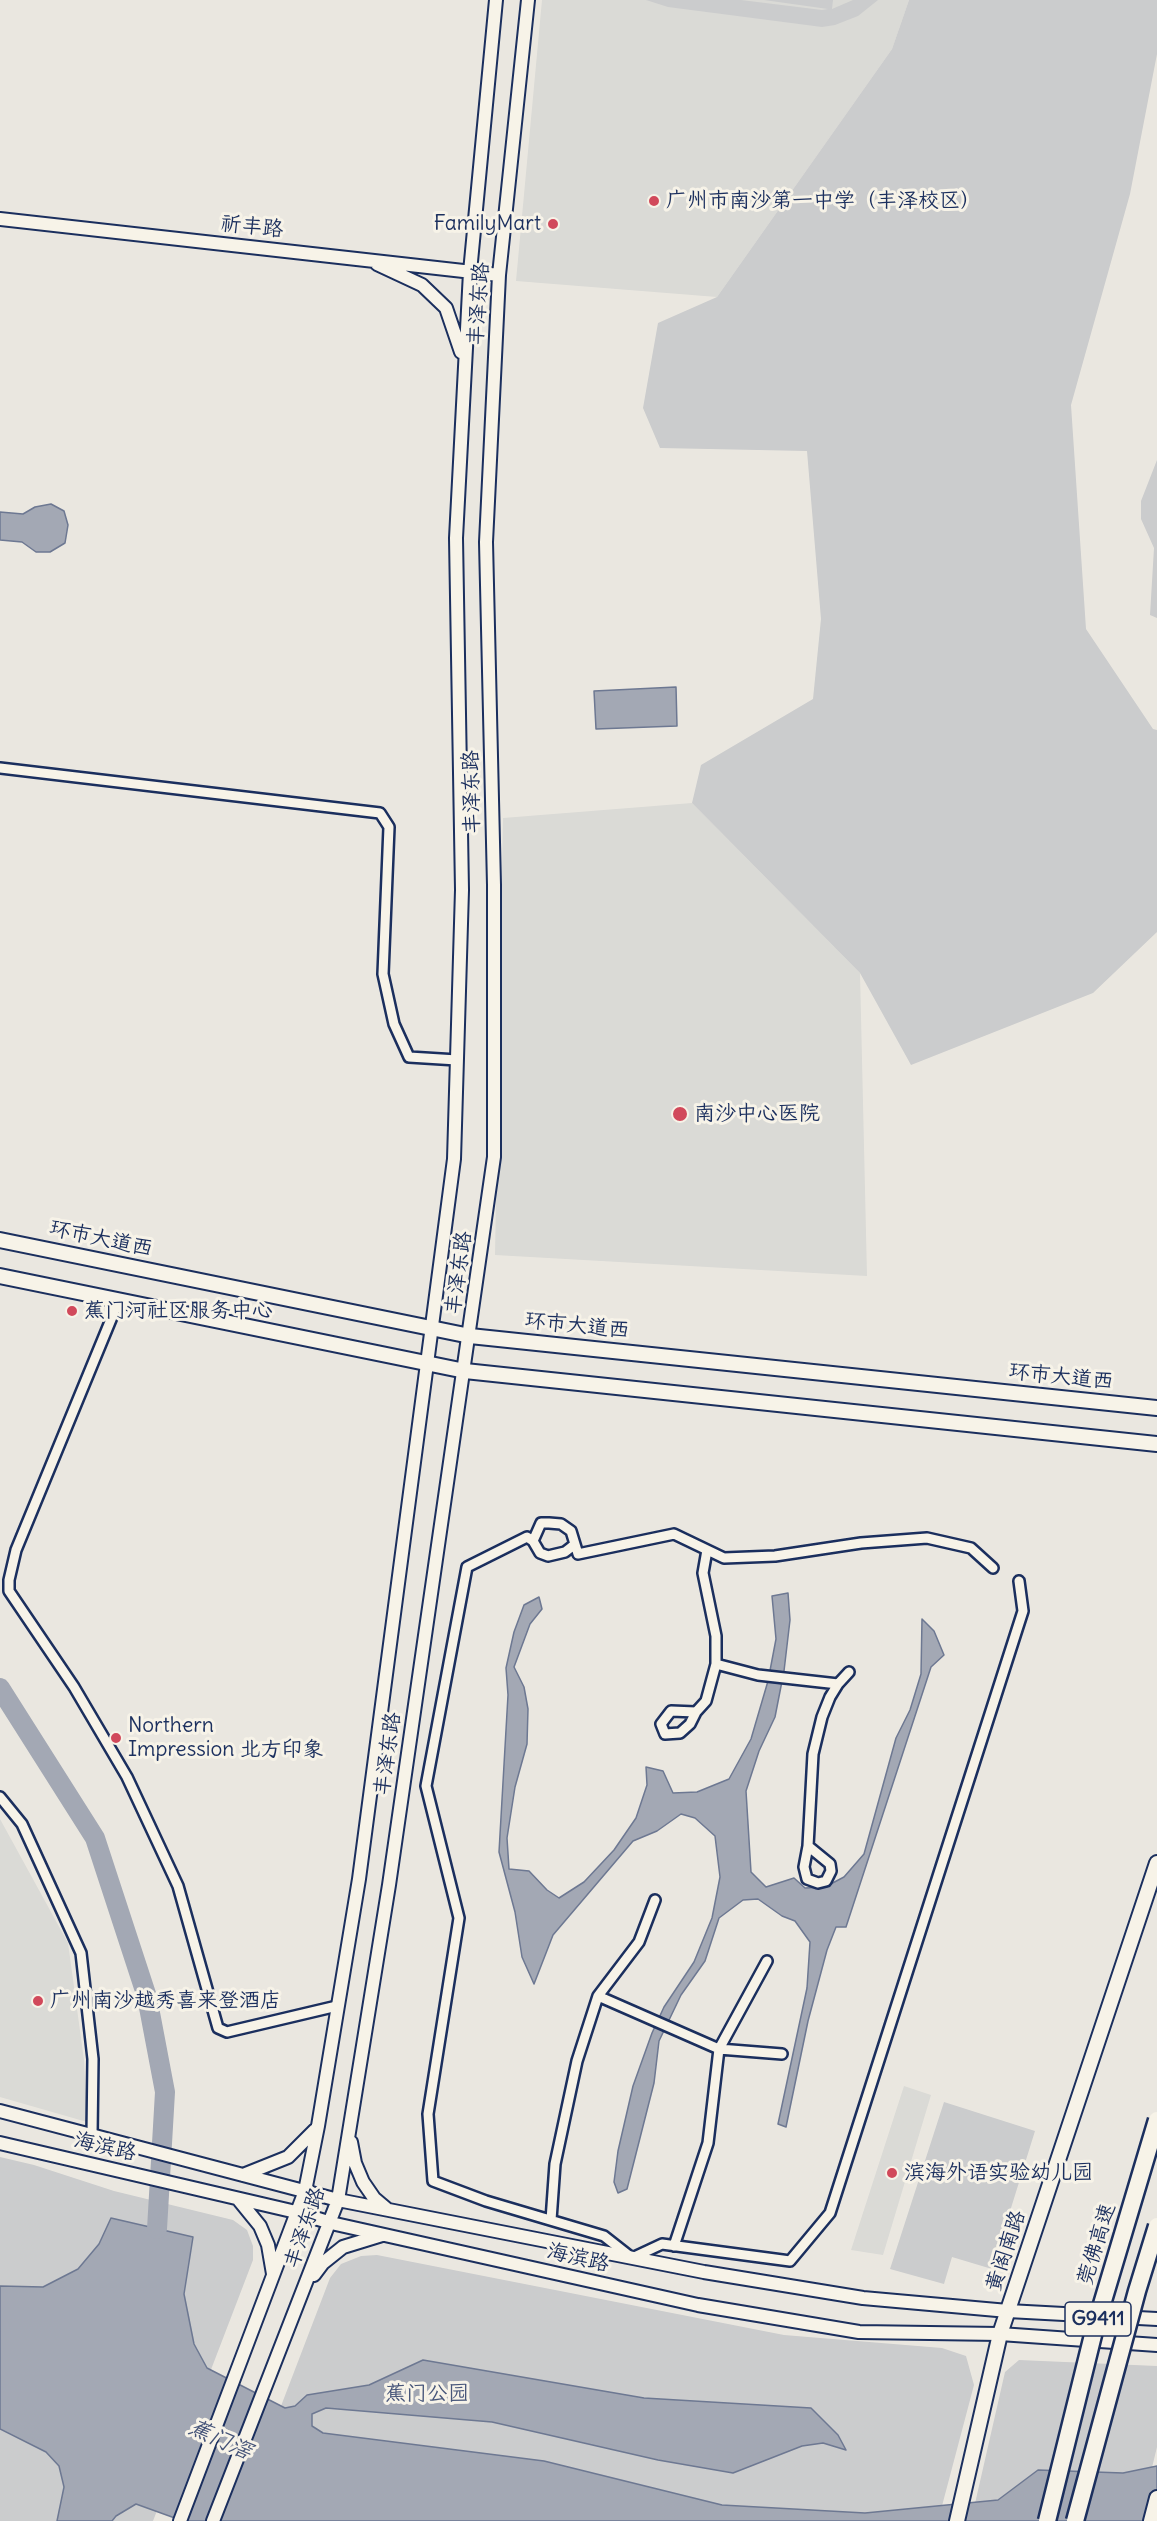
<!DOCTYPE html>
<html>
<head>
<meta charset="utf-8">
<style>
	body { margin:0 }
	canvas { display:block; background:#eae7e0 }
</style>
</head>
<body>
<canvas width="1157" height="2521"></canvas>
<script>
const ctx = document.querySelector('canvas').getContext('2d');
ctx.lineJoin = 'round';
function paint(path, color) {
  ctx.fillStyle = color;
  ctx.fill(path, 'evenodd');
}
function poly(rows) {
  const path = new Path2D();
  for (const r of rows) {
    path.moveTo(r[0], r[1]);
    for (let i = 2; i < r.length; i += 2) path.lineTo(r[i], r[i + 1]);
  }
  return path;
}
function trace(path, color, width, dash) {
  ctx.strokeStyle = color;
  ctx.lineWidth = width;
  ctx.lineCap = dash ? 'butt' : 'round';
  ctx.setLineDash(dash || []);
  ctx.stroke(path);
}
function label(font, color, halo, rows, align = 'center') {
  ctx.font = font + ' Delius,"LXGW WenKai TC",sans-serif';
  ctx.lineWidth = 6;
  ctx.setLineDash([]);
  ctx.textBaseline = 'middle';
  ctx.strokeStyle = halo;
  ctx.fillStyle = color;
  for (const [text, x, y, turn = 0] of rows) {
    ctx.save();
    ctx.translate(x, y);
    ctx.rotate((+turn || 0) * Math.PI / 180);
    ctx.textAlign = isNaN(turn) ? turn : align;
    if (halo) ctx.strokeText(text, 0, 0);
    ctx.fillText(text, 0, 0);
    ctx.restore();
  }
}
const built = poly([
	[542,0,909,0,892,49,717,297,516,281],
	[692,803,860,973,867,1276,495,1255,503,818],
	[0,1819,68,1943,84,2060,87,2122,0,2097],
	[904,2086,931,2095,883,2255,851,2250]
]);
const green = poly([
	[646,0,741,0,822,10,828,9,764,0,833,0,832,9,853,0,878,0,858,16,835,25,822,27,668,7],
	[909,0,1157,0,1157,54,1130,194,1071,405,1086,629,1153,729,1157,730,1157,932,1093,993,911,1065,860,973,692,803,701,765,813,699,821,619,807,451,660,448,643,408,658,323,717,297,892,49],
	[1157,460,1157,618,1150,615,1154,548,1141,519,1141,501],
	[944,2102,1035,2131,992,2269,952,2257,944,2284,890,2269],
	[0,2157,34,2165,114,2191,233,2220,247,2230,253,2246,253,2260,153,2521,0,2521],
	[377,2255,784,2335,942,2348,966,2356,974,2385,938,2521,237,2521,330,2278,341,2264,361,2256],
	[1019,2360,1157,2366,1157,2447,1139,2521,971,2521,1005,2372]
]);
const water = poly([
	[51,504,64,511,68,525,65,543,50,552,36,552,22,542,0,540,0,512,23,514,35,507,51,504],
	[676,687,677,726,596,729,594,691,676,687],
	[788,1593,790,1620,784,1671,775,1717,759,1751,746,1791,751,1872,766,1887,794,1878,805,1888,825,1887,844,1877,864,1854,896,1738,910,1710,921,1674,922,1619,934,1631,944,1655,931,1667,846,1927,836,1927,827,1950,808,2021,786,2127,778,2124,807,1988,810,1942,795,1921,782,1916,758,1899,743,1900,719,1918,705,1961,681,1995,659,2041,654,2083,627,2189,618,2193,614,2182,618,2151,633,2086,652,2033,664,2007,694,1962,712,1918,720,1877,715,1836,695,1818,681,1814,657,1831,633,1841,553,1935,534,1984,522,1957,515,1912,499,1852,508,1695,506,1668,514,1632,524,1605,539,1597,542,1609,530,1624,514,1667,524,1687,528,1709,527,1744,515,1787,507,1838,509,1869,529,1871,547,1890,559,1898,584,1882,614,1850,636,1818,647,1785,646,1767,663,1771,673,1793,697,1792,729,1779,751,1739,768,1681,776,1639,772,1596,788,1593],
	[111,2218,193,2237,184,2294,194,2344,207,2368,285,2408,295,2406,307,2395,369,2385,423,2360,644,2398,811,2408,838,2435,846,2450,823,2443,802,2446,733,2473,658,2460,492,2422,326,2408,312,2414,312,2426,323,2433,544,2461,722,2505,865,2513,998,2500,1038,2470,1123,2473,1157,2466,1157,2521,183,2521,136,2504,116,2516,112,2521,57,2521,64,2487,59,2466,46,2452,0,2429,0,2286,43,2287,78,2269,99,2244,111,2218]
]);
const river = poly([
	[0,1688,95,1838,147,1997,165,2092,157,2229]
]);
const street = poly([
	[0,768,380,813,389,827,383,974,394,1024,409,1057,457,1060],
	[119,1300,16,1550,9,1580,9,1591,74,1687,127,1777,178,1886,218,2028,227,2032,337,2006],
	[533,1541,527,1537,467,1567,426,1786,459,1918,428,2114,433,2181,486,2201,604,2236,632,2258,662,2244,790,2261,830,2213,1023,1611,1019,1581],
	[574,1545,565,1552,548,1556,540,1553,533,1541,541,1523,549,1523,561,1524,571,1531,578,1554,674,1534,724,1558,775,1556,861,1543,927,1538,971,1548,993,1568],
	[716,1664,758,1675,838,1684,849,1672],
	[696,1712,671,1711,661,1724,665,1734,680,1733,690,1724,696,1712,706,1701,716,1664,716,1636,703,1573,707,1550],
	[0,1797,22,1824,81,1953,93,2059,92,2135],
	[808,1846,830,1864,831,1871,826,1881,818,1883,807,1879,804,1867,808,1846,813,1754,822,1717,830,1697,838,1684],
	[767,1961,719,2049,782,2054],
	[598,1996,719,2049,708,2143,674,2246],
	[551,2220,555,2164,577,2061,598,1996,639,1942,655,1900]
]);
const secondary = poly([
	[0,219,499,275],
	[377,264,422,285,446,308,461,352],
	[0,2111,338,2200,704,2272,863,2298,1008,2311,1157,2319],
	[351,2142,355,2163,363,2182,374,2198,387,2209],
	[0,2143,296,2212,331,2223,698,2305,859,2332,1000,2334,1157,2345],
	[243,2175,288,2157,315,2130],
	[238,2199,260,2226,268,2245,273,2274],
	[314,2275,323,2263,343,2247,382,2235],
	[180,2521,305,2191,318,2126,359,1879,454,1159,462,890,456,538,470,272,496,0],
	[213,2521,338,2200,389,1885,494,1157,494,885,486,542,499,275,528,0]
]);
const primary = poly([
	[0,1240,470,1336,1157,1408],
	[0,1276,465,1371,1157,1444],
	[957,2521,1000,2334,1157,1863],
	[1151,2521,1157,2498]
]);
const highwayBridge = poly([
	[1047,2521,1094,2331,1157,2120],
	[1075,2521,1137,2291,1157,2226]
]);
const markers = [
	[654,201,6,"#d1495b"],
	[553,224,6,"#d1495b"],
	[680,1114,8,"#d1495b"],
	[72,1311,6,"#d1495b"],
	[116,1738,6,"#d1495b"],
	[38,2001,6,"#d1495b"],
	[892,2173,6,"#d1495b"]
];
const shields = [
	[1098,2319,66]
];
const shieldNames = [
	["G9411",1098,2319]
];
const poiNames = [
	["广州市南沙第一中学（丰泽校区）",666,201],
	["FamilyMart",541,224,"right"],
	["南沙中心医院",694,1114],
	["蕉门河社区服务中心",84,1311],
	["Northern",128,1726],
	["Impression 北方印象",128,1750],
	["广州南沙越秀喜来登酒店",50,2001],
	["滨海外语实验幼儿园",904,2173]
];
const streetNames = [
	["祈丰路",252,227,6],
	["丰泽东路",479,304,-86],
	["丰泽东路",472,792,-91],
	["环市大道西",101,1239,12],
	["丰泽东路",459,1273,-82],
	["环市大道西",577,1326,6],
	["环市大道西",1061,1377,6],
	["丰泽东路",388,1754,-82],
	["海滨路",105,2147,13],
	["丰泽东路",305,2228,-71],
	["莞佛高速",1097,2244,-73],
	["黄阁南路",1006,2251,-72],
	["海滨路",578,2258,13]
];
const parkNames = [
	["蕉门公园",427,2394]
];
const waterNames = [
	["蕉门滘",220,2440,25]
];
paint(built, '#dadad6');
paint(green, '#cbcccd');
paint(water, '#a3a8b4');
trace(water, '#6d7892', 1.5);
trace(river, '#a3a8b4', 20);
trace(street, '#1b2f5e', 14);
trace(secondary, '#1b2f5e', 16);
trace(primary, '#1b2f5e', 18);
trace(street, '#f7f3e8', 9);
trace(secondary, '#f7f3e8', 12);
trace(primary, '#f7f3e8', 14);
trace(highwayBridge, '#1b2f5e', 21, []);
trace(highwayBridge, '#f7f3e8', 16);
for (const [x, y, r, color] of markers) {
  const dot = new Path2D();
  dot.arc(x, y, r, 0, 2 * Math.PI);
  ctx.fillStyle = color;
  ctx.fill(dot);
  trace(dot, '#f7f3e8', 2);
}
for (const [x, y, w] of shields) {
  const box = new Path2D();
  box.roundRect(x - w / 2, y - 17, w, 34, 4.5);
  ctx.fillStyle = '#f7f3e8';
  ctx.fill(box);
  trace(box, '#1b2f5e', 1.5);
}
label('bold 20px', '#1b2f5e', null, shieldNames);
label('21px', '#1b2f5e', '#f7f3e8', poiNames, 'left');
label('21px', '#1b2f5e', '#f7f3e8', streetNames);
label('21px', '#47567a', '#f7f3e8', parkNames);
label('italic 22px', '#445378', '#f7f3e8', waterNames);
</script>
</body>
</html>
